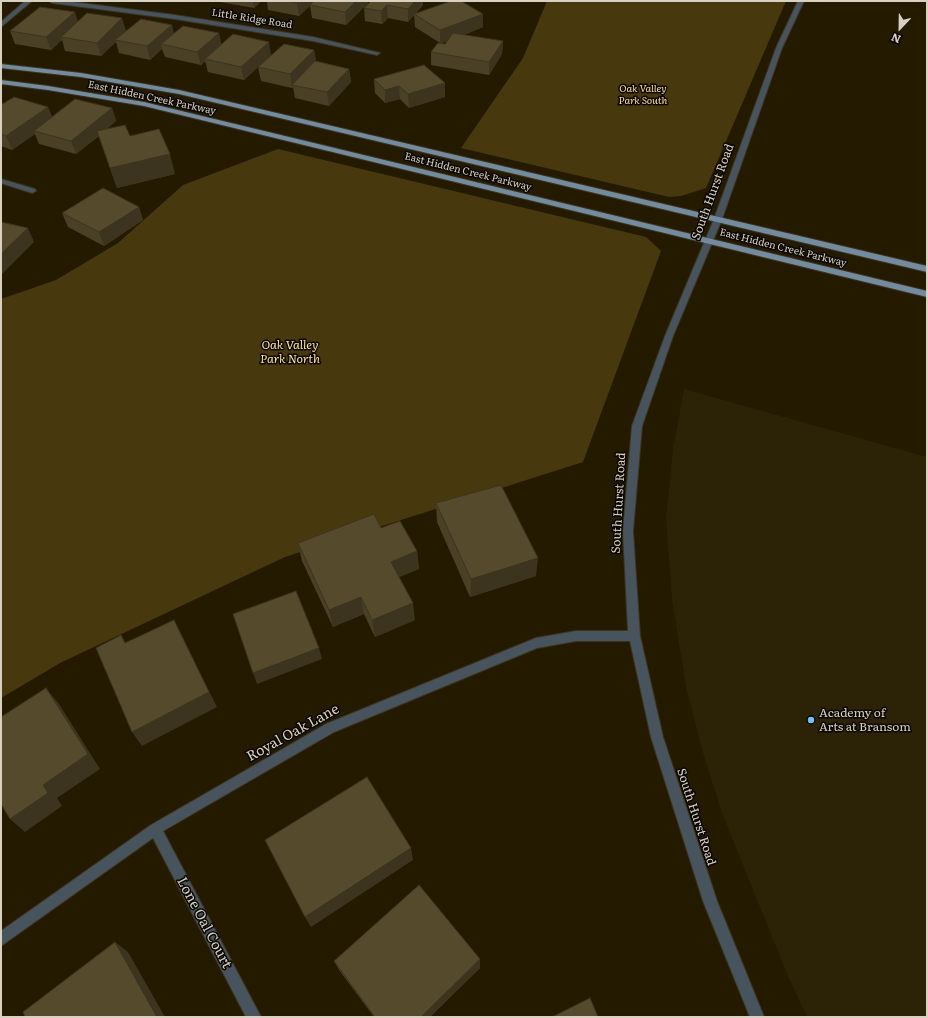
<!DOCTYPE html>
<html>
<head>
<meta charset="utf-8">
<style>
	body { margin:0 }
	#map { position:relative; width:928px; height:1018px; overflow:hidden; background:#241a00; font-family:Literata,serif }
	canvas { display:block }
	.frame { position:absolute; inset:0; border:2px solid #d8d1c1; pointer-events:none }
	.north { position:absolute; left:880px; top:8px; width:40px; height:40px; -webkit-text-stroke:3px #0a0600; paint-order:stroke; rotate:202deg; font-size:11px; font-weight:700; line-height:16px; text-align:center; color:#d8d1c1 }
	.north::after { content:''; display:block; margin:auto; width:14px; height:18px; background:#d8d1c1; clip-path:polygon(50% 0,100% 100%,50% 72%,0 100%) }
</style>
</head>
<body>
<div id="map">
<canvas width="928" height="1018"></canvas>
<div class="frame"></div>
<div class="north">N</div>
</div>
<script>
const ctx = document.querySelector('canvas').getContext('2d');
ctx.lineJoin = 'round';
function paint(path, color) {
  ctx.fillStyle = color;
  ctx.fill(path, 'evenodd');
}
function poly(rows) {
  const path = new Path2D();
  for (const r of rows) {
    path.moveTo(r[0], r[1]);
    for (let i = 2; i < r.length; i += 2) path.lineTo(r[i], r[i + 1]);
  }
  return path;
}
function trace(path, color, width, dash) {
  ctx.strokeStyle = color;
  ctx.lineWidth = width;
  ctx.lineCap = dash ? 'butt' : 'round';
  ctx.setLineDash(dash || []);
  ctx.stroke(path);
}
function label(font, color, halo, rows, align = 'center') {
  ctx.font = font + ' Literata,serif';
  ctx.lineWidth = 3;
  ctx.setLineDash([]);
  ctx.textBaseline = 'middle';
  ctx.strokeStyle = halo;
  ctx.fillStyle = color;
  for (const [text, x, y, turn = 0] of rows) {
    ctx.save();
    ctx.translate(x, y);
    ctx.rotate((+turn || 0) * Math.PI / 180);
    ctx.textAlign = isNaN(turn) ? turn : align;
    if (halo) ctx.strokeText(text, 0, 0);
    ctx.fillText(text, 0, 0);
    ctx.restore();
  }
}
const built = poly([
	[684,389,927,457,927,1017,807,1017,788,976,723,816,703,753,686,687,672,599,666,518,673,450]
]);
const green = poly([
	[547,1,786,1,706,188,681,196,669,197,461,148,523,58],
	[278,149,646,237,661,251,583,462,285,557,60,663,1,698,1,299,56,280,118,243,183,185]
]);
const minor = poly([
	[25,1,32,1,1,27,1,22,25,1],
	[49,1,65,1,175,15,313,37,380,53,377,55,313,41,175,19,52,3,49,1],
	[798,1,804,1,782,48,722,219,673,336,642,426,633,531,640,636,663,737,717,901,764,1017,750,1017,703,901,651,737,630,641,576,641,537,648,334,732,163,831,261,1017,246,1017,153,838,1,946,1,931,151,825,326,724,536,638,576,631,628,631,623,531,632,426,665,336,714,219,776,48,798,1],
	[1,179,35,189,36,191,32,193,1,183,1,179]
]);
const major = poly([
	[1,64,81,73,179,90,927,266,927,272,179,94,81,77,1,68,1,64],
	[1,80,48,86,144,102,927,291,927,297,144,106,48,90,1,84,1,80]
]);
const wall = poly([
	[220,1,261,1,254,8,220,2],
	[267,1,368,1,368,3,346,25,312,18,310,6,299,16,268,10],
	[371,1,423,5,415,14,483,14,483,27,464,35,503,41,502,54,489,75,431,65,431,52,440,43,415,27,414,15,408,22,388,18,382,24,365,21,364,8],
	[448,41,445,44,441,43],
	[78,22,126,31,174,33,221,45,271,55,244,80,208,72,205,61,201,65,165,57,162,49,150,60,119,53,116,42,101,56,65,51,62,40,51,50,15,44,10,31],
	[314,50,316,61,349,69,351,82,329,106,295,98,293,87,292,88,261,81,258,67],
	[374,79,445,83,445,97,409,108,400,99,385,103,375,93],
	[1,100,3,104,48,107,52,117,112,108,116,121,108,128,130,136,175,174,117,188,99,136,76,154,39,144,35,134,12,150,1,146],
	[139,207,143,220,104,246,68,227,62,213],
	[436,503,536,576,470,597,437,522],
	[381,528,417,551,419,569,399,577,415,620,375,637,364,614,333,627,302,561,298,543],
	[480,959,480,968,430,1017,374,1017,339,970,334,961]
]);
const shadedWall = poly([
	[253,1,261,1,254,8],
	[300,1,315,1,299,16,297,3],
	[356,1,368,1,368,3,346,25,345,12],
	[415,1,423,1,423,5,408,22,408,9],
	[387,5,388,18,382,24,381,11],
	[75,12,79,25,61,37,62,40,51,50,46,37],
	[483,14,483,27,440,44,440,30],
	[122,18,126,31,115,40,116,42,101,56,97,43],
	[172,25,175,38,161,44,162,49,150,60,147,46],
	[219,33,222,46,205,59,205,61,201,65,197,52],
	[503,41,502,54,489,75,489,62],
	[269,42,271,55,244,80,241,67],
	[314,50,316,63,292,85,293,87,292,88,290,74],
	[349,69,351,82,329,106,327,92],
	[445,83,445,97,409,108,408,94],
	[399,86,400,99,385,103,385,90],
	[48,107,53,121,34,131,35,134,12,150,6,136],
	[112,108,116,121,76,154,71,141],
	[170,154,175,174,117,188,110,168],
	[139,207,143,220,104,246,99,232],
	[28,228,34,242,1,275,1,254],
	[417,551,419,569,393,579,391,562],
	[538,558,536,576,470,597,471,579],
	[361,597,364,614,333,627,329,610],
	[413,603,415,620,375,637,372,620],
	[174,620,217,707,142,746,132,732],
	[319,648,322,659,257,684,253,673],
	[46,688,59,704,100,769,57,798,62,806,25,832,10,819,43,785],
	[411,848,413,860,311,927,305,917],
	[115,942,128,952,165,1017,157,1017],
	[480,959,480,968,430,1017,421,1017]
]);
const building = poly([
	[287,1,300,1,297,3,287,1],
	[314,1,356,1,345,12,310,5,314,1],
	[371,1,415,1,408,9,387,5,381,11,364,8,371,1],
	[451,1,461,1,483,14,440,30,414,14,451,1],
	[40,7,75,12,46,37,10,31,40,7],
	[87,13,122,18,97,43,61,37,87,13],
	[141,19,172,25,147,46,115,40,141,19],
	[183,26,219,33,197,52,161,44,183,26],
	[453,33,503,41,489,62,431,52,438,43,445,44,453,33],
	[233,34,269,42,241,67,205,59,233,34],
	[284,44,314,50,290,74,258,67,284,44],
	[315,61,349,69,327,92,292,85,315,61],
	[424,65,445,83,408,94,399,86,385,90,374,79,424,65],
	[14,97,48,107,6,136,1,134,1,105,14,97],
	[75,99,112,108,71,141,34,131,75,99],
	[125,125,130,136,159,129,170,154,110,168,97,131,125,125],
	[103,188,139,207,99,232,62,213,103,188],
	[1,222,28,228,1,254,1,222],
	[501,485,538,558,471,579,436,503,501,485],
	[374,514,381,528,400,521,417,551,391,562,413,603,372,620,361,597,329,610,298,543,374,514],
	[296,591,319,648,253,673,233,614,296,591],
	[174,620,209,692,132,732,96,648,121,635,125,643,174,620],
	[46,688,88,754,43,785,48,793,10,819,1,804,1,717,46,688],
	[367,777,411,848,305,917,265,840,367,777],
	[419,885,480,959,421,1017,375,1017,334,961,419,885],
	[115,942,157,1017,25,1017,23,1012,115,942],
	[590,998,598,1017,552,1017,590,998]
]);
const markers = [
	[811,720,4,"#75c0f6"]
];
const farStreetnames = [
	["Little Ridge Road",252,19,9],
	["East Hidden Creek Parkway",152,98,12],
	["East Hidden Creek Parkway",468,172,14],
	["East Hidden Creek Parkway",783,248,14]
];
const farParknames = [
	["Oak Valley",643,89],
	["Park South",643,101]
];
const streetNames = [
	["South Hurst Road",713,192,-70],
	["South Hurst Road",619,503,-87],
	["South Hurst Road",696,817,72]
];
const parkNames = [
	["Oak Valley",290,345],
	["Park North",290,359]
];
const poiNames = [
	["Academy of",819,713],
	["Arts at Bransom",819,727]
];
const nearStreetnames = [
	["Royal Oak Lane",293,733,-29],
	["Lone Oal Court",204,923,62]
];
paint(built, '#2c2205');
paint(green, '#47380e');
trace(minor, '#3d341b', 2);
trace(major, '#3d341b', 2);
paint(minor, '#47535d');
paint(major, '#738b9f');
paint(wall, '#494026');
paint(shadedWall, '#3c341f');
paint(building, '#554a2c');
trace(building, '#3c341f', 1);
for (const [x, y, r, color] of markers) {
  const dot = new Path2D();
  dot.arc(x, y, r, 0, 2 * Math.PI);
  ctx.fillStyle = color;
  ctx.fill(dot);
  trace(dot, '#0a0600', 1.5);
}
label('10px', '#d8d1c1', '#0a0600', farStreetnames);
label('italic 10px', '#fee193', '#0a0600', farParknames);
label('12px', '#d8d1c1', '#0a0600', streetNames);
label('italic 12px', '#fee193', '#0a0600', parkNames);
label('12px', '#d8d1c1', '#0a0600', poiNames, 'left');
label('14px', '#d8d1c1', '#0a0600', nearStreetnames);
</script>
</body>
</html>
